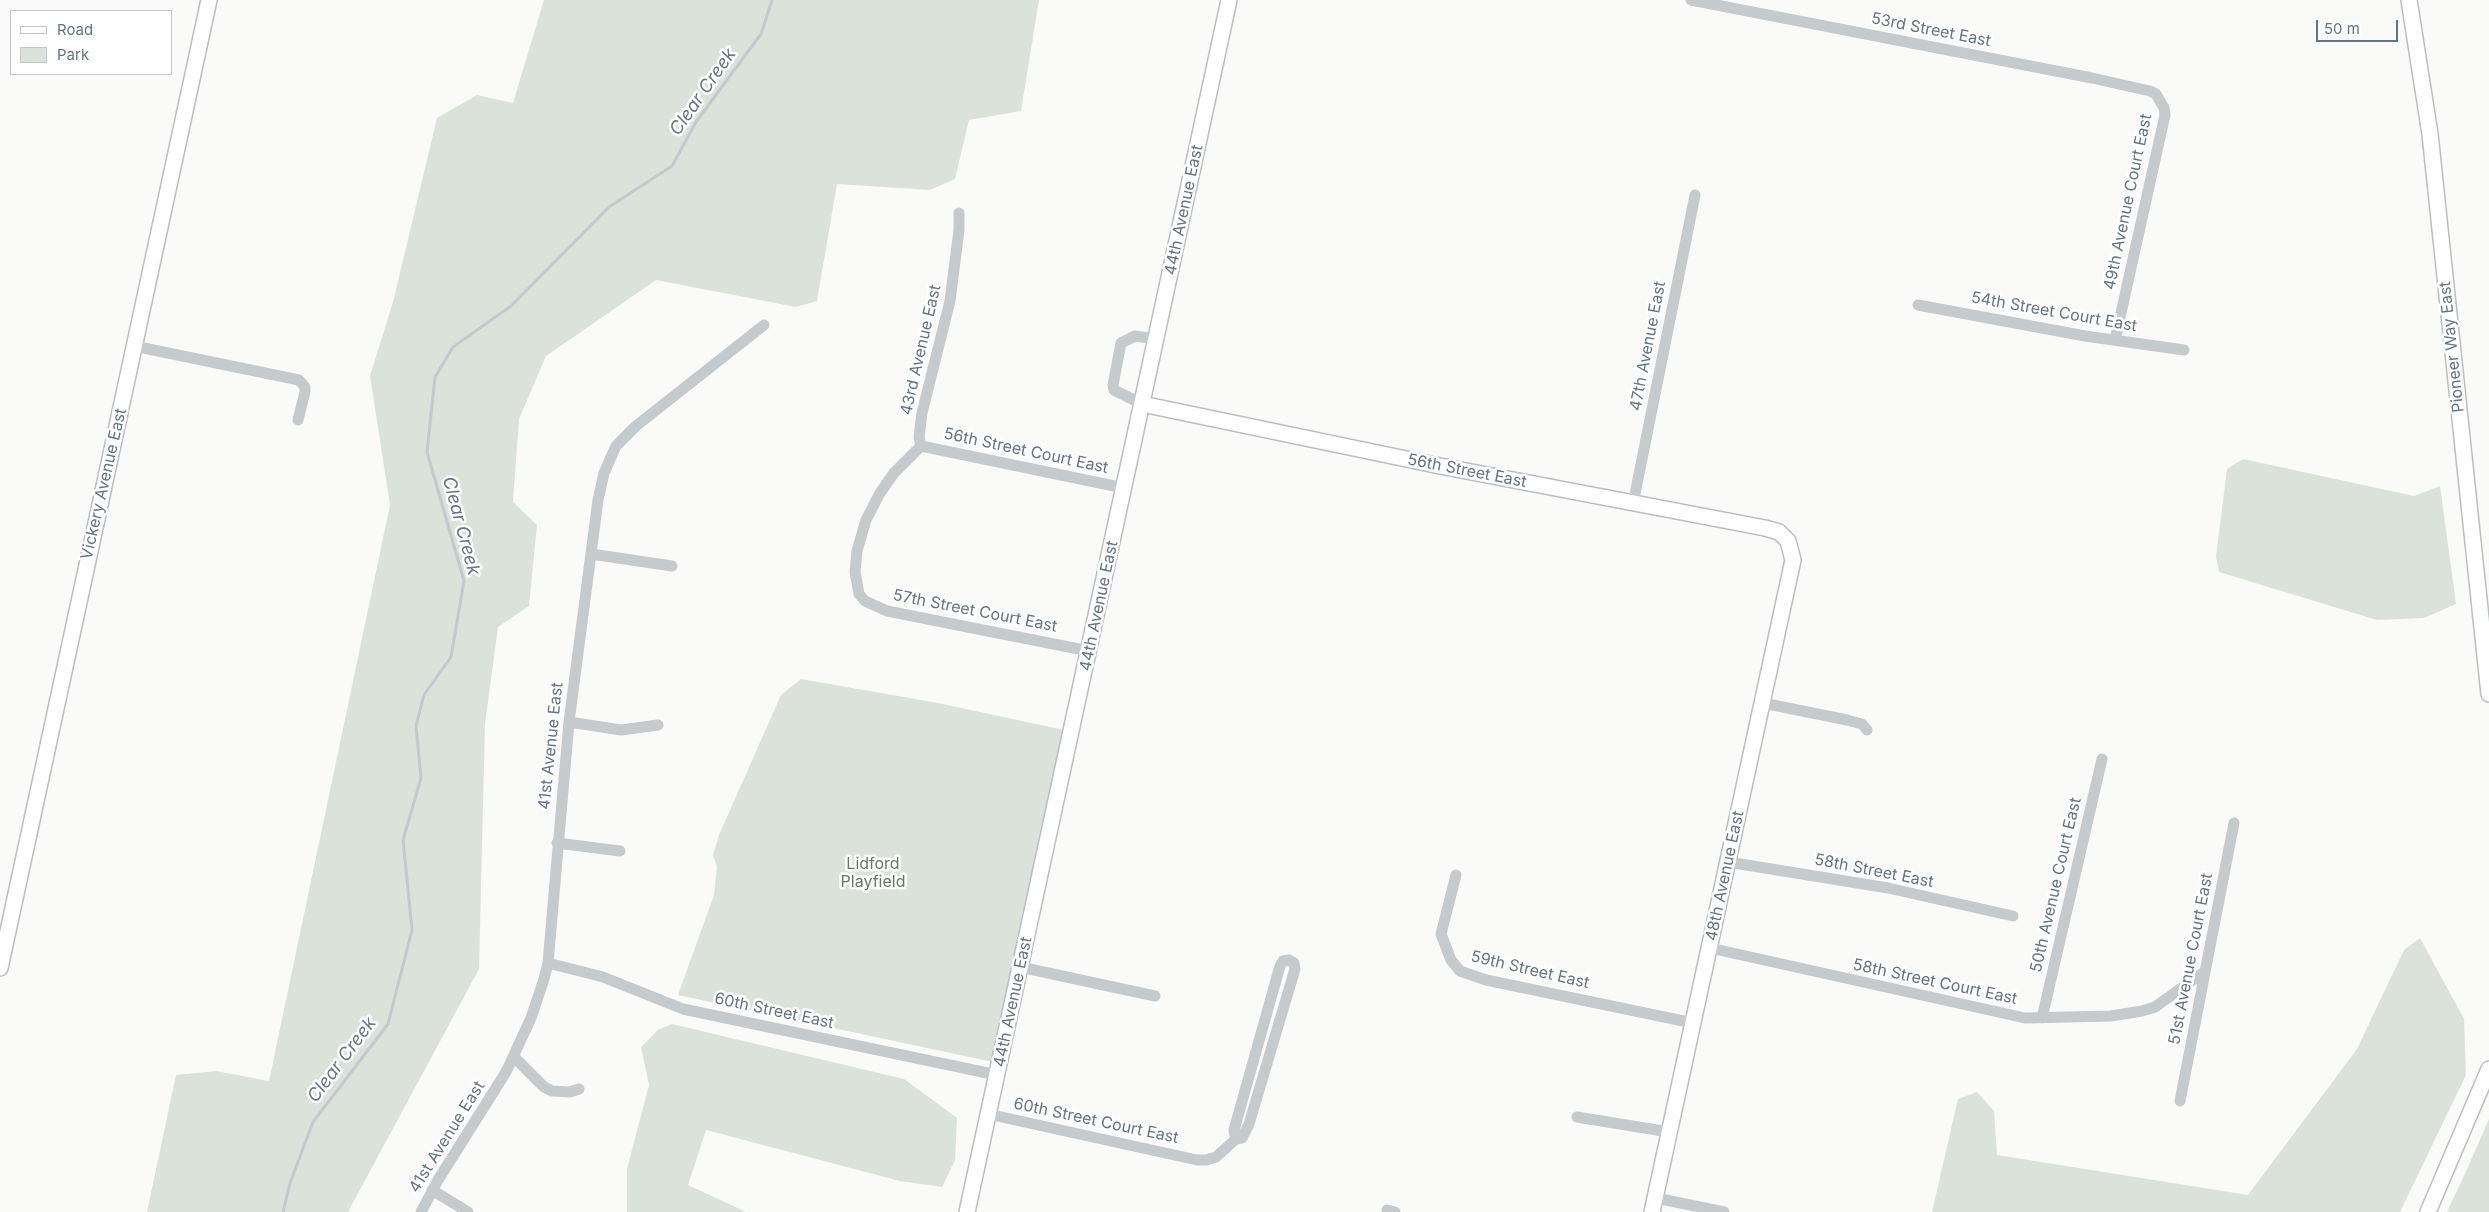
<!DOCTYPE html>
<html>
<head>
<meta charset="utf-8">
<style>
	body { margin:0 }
	#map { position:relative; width:2489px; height:1212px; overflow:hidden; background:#fafaf8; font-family:Inter,sans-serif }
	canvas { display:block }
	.legend { position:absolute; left:10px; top:10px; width:162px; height:65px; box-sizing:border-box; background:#fff; border:1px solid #c1c7cd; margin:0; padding:6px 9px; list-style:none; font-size:15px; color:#647483 }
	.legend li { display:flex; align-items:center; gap:10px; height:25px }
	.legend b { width:25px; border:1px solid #c1c7cd }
	.scale { position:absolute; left:2316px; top:20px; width:82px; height:22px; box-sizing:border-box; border:2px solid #647483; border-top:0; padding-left:6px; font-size:15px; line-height:18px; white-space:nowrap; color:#647483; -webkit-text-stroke:4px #fff; paint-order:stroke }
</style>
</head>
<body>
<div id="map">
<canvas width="2489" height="1212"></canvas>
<ul class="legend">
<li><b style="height:6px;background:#fff"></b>Road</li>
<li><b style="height:14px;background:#dbe2d9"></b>Park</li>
</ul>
<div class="scale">50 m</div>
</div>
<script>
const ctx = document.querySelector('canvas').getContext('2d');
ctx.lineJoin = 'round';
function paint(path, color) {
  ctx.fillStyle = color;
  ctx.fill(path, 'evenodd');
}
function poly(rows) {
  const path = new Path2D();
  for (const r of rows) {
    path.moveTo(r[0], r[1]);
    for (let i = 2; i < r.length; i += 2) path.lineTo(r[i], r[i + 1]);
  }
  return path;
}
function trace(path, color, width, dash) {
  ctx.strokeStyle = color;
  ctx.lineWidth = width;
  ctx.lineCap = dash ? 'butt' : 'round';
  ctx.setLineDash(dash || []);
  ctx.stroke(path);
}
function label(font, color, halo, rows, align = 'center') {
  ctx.font = font + ' Inter,sans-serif';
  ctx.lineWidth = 5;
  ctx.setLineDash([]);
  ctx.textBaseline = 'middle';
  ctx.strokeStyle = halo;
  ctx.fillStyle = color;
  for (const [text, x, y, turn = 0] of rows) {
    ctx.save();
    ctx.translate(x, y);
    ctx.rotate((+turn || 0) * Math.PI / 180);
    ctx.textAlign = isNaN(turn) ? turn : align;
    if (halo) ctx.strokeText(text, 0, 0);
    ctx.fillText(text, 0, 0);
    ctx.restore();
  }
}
const green = poly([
	[544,0,1039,0,1021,111,969,120,955,179,930,190,837,184,817,301,796,307,656,280,546,356,519,419,513,502,537,525,529,606,498,627,485,724,479,969,348,1212,147,1212,176,1075,216,1071,269,1081,390,505,370,376,393,302,437,118,477,95,513,103],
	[2243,459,2414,496,2440,486,2456,604,2424,618,2377,620,2219,572,2216,557,2227,469],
	[801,679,938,703,1064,730,993,1062,678,995,714,895,717,867,713,855,719,835,781,695],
	[2420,938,2464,1019,2466,1075,2400,1212,1932,1212,1958,1099,1977,1092,1994,1111,1997,1155,2248,1195,2357,1049,2404,950],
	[672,1024,904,1079,957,1118,955,1160,942,1187,900,1181,706,1130,688,1185,746,1212,627,1212,627,1169,649,1085,641,1047,658,1030],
	[2489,1119,2489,1212,2447,1212,2468,1167]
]);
const stream = poly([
	[283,1212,290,1183,313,1122,388,1024,412,930,403,840,421,778,416,726,424,695,451,657,464,581,427,452,435,377,453,347,511,306,609,207,672,166,696,122,761,34,772,0]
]);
const street = poly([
	[1691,0,2092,78,2150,91,2156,94,2164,108,2165,115,2115,340],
	[1918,305,2085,336,2184,350],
	[134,346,299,380,305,387,305,392,298,420],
	[1142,404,1114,390,1113,385,1121,343,1135,336,1156,339],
	[921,446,894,473,880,493,866,520,857,551,855,572,859,594,865,601,887,611,1089,651],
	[921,446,919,437,922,413,950,301,959,230,959,213],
	[921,446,1124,488],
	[1633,504,1695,195],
	[591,554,672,566],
	[1763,703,1847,720,1862,724,1867,730],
	[569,722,621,730,658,725],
	[557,843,620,851],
	[1728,862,1888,888,2013,916],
	[1456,875,1441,934,1451,960,1460,971,1486,980,1693,1023],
	[1710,948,2025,1018,2111,1016,2142,1011,2155,1007,2204,972],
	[548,963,603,977,683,1009,997,1075],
	[1020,967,1155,996],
	[2042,1018,2102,759],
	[514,1057,544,1087,552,1091,570,1092,579,1089],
	[2180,1101,2234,823],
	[988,1114,1197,1160,1206,1160,1216,1157,1236,1139,1242,1138,1249,1124,1295,969,1294,963,1289,960,1283,961,1280,966,1234,1130,1236,1139],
	[1577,1117,1669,1132],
	[432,1190,468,1212],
	[1656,1198,1724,1212],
	[1387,1210,1395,1212],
	[421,1212,438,1180,506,1072,531,1018,544,979,548,963,569,722,598,500,604,473,616,446,636,426,764,325]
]);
const secondary = poly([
	[2409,0,2430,134,2489,694],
	[1142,404,1440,466,1765,528,1779,532,1788,541,1793,560,1652,1212],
	[0,968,209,0],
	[967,1212,1229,0],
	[2428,1212,2489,1069]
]);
const streetNames = [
	["53rd Street East",1931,30,11],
	["49th Avenue Court East",2128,202,-78],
	["44th Avenue East",1184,210,-78],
	["54th Street Court East",2054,312,10],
	["47th Avenue East",1648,346,-79],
	["Pioneer Way East",2452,347,-96],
	["43rd Avenue East",921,350,-77],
	["56th Street Court East",1026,451,12],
	["56th Street East",1467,471,11],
	["Vickery Avenue East",104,484,-77],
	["44th Avenue East",1099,606,-78],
	["57th Street Court East",975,611,11],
	["41st Avenue East",551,746,-84],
	["58th Street East",1874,871,11],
	["48th Avenue East",1725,876,-78],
	["50th Avenue Court East",2056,885,-77],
	["51st Avenue Court East",2191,959,-79],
	["59th Street East",1530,970,13],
	["58th Street Court East",1935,982,12],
	["44th Avenue East",1013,1002,-78],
	["60th Street East",774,1011,12],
	["60th Street Court East",1096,1121,12],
	["41st Avenue East",447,1137,-58]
];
const parkNames = [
	["Lidford",873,864],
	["Playfield",873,882]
];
const waterNames = [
	["Clear Creek",703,92,-55],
	["Clear Creek",461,526,75],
	["Clear Creek",342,1060,-53]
];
paint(green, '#dbe2d9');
trace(stream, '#c1cacf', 3);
trace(secondary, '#babfc4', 18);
trace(street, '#c5cacd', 11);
trace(secondary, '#fff', 15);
label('16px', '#647483', '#fff', streetNames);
label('16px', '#667a63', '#fff', parkNames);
label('italic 18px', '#647983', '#fff', waterNames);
</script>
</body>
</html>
